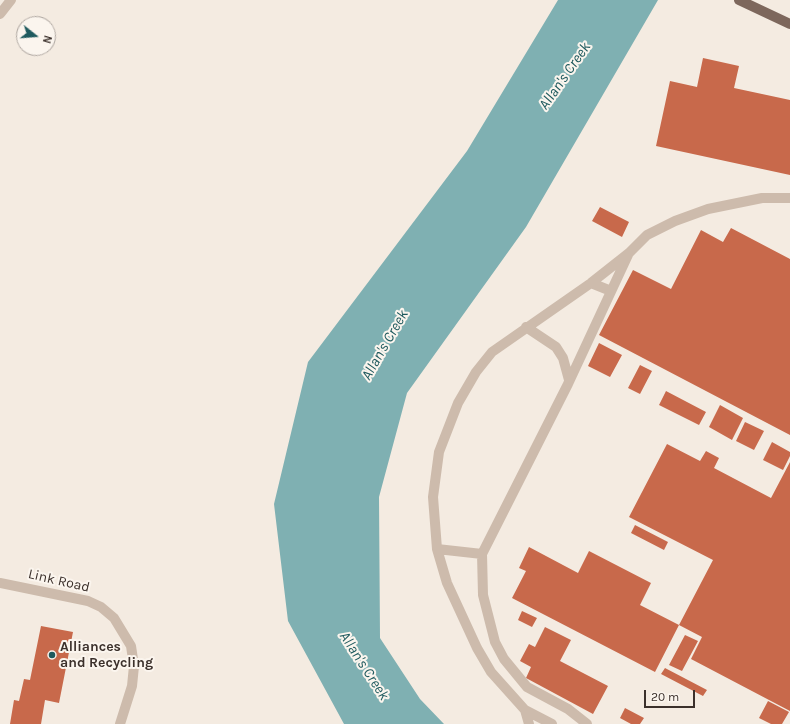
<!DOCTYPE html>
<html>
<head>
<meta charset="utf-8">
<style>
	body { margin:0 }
	#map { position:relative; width:790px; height:724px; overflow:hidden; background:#f4ebe1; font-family:Karla,sans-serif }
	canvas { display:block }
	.north { position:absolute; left:16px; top:16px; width:40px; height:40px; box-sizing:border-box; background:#fbf5ee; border:1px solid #aea6a0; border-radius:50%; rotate:107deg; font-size:11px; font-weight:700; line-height:16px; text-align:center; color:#3b302b }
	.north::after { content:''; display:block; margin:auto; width:14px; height:18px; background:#1f5a5e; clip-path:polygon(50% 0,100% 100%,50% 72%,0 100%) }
	.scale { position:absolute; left:644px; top:690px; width:51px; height:18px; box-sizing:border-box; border:2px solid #3b302b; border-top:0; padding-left:5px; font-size:12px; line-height:14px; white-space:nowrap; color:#3b302b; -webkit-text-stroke:3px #fbf5ee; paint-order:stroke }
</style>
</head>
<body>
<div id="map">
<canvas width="790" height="724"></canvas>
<div class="north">N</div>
<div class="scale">20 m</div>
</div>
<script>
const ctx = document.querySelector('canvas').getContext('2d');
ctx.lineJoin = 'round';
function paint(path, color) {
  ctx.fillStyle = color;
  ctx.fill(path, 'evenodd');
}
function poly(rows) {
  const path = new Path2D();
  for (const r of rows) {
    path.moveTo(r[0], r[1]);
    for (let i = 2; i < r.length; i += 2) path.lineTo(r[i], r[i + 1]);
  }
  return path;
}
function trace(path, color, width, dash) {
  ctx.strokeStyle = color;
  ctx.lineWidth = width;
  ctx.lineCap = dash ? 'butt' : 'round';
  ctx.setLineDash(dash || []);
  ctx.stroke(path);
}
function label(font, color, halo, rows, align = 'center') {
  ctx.font = font + ' Karla,sans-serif';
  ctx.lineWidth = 4;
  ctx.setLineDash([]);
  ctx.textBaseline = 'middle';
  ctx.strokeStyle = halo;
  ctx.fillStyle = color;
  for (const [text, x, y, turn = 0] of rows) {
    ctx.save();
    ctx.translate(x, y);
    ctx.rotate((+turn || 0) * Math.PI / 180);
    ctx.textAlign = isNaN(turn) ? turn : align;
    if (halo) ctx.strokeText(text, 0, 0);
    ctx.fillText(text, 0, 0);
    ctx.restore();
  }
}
const water = poly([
	[558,0,658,0,526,227,407,393,379,497,380,638,420,699,444,724,344,724,288,621,274,504,308,362,467,151]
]);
const building = poly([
	[703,58,739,66,734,88,790,100,790,175,656,146,670,81,697,87],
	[600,207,629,222,622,237,592,221],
	[731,228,790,259,790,435,599,335,633,270,671,289,701,230,723,242],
	[599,343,622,355,610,377,588,366],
	[640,365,652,371,640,394,628,388],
	[666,391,706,412,699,425,659,405],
	[720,405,743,418,732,440,709,427],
	[745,422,764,431,754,450,736,441],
	[772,442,790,452,790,456,783,470,763,460],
	[667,444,700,461,706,451,719,458,714,468,771,498,790,462,790,711,691,659,702,637,679,625,713,560,629,517],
	[635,525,668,542,664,550,631,533],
	[529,547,578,573,589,551,651,583,640,605,679,625,655,672,512,598,526,571,519,568],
	[522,611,537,618,532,627,518,620],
	[41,626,73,632,59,703,45,700,41,724,10,724,14,700,19,701,24,679,30,680],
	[545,627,571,640,560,661,608,686,593,714,526,678,531,667,520,661,529,644,535,647],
	[685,635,698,641,682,671,669,665],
	[665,668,707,690,703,696,661,674],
	[768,701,789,712,782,724,771,724,759,718],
	[625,708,644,718,640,724,631,724,620,718]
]);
const minor = poly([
	[0,14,11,0],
	[591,283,611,291],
	[526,327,556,347,563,358,569,380],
	[437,549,482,554],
	[0,583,88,601,101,607,114,618,131,646,134,666,132,686,120,724],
	[525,710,529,724],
	[552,724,525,710,491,672,477,648,447,583,437,549,433,497,439,452,458,403,476,372,492,352,591,283,629,253,647,235,675,221,708,209,762,198,790,198],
	[587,724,568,709,527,687,504,659,495,642,483,595,482,554,568,384,628,255]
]);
const major = poly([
	[739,0,790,24]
]);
const markers = [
	[52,655,4,"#1f5a5e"]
];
const streetNames = [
	["Link Road",59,581,13]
];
const poiNames = [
	["Alliances",60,647],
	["and Recycling",60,663]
];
const waterNames = [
	["Allan's Creek",565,76,-55],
	["Allan's Creek",385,345,-60],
	["Allan's Creek",364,666,57]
];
paint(water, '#7fb0b2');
paint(building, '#c8694b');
trace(minor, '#cdbbac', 10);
trace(major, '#7d675c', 10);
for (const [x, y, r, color] of markers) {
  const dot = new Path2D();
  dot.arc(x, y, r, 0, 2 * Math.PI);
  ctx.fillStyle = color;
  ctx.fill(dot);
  trace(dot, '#fbf5ee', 1.5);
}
label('14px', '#3b302b', '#fbf5ee', streetNames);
label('bold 14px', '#3b302b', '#fbf5ee', poiNames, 'left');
label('italic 15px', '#1f5a5e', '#fbf5ee', waterNames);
</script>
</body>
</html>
